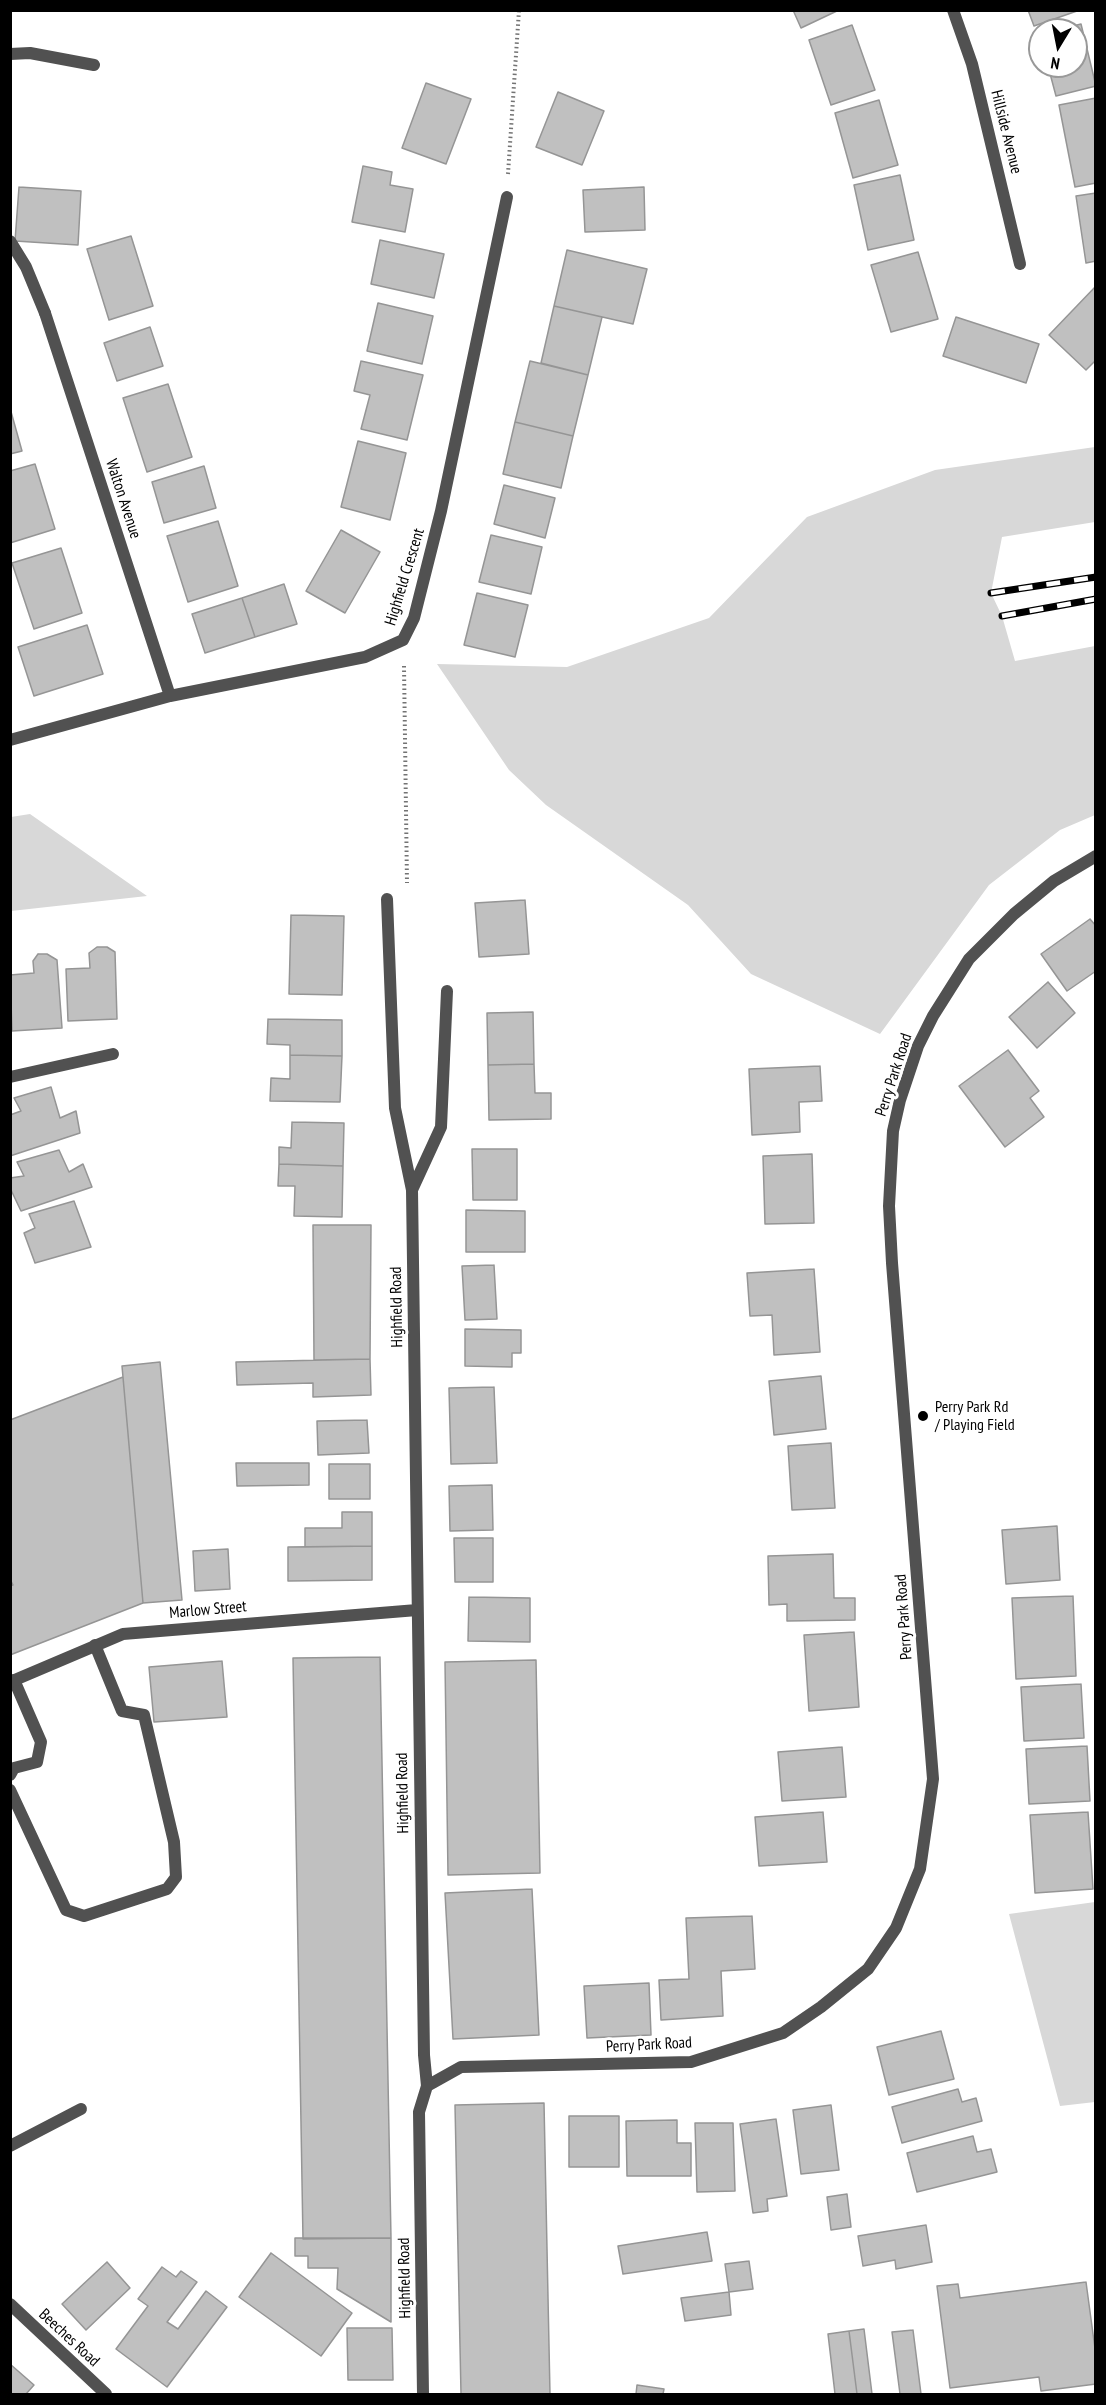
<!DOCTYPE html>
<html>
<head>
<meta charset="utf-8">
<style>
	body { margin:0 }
	#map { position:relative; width:1106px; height:2405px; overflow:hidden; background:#fff; font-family:"PT Sans Narrow",sans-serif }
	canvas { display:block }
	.frame { position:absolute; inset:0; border:12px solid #000; pointer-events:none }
	.north { position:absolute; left:1028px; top:18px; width:60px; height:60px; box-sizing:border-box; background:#fff; border:2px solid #999; border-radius:50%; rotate:190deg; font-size:16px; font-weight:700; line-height:24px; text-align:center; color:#000 }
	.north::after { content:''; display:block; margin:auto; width:21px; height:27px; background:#000; clip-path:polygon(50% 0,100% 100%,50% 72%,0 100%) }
</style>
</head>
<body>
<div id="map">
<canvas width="1106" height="2405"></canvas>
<div class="frame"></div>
<div class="north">N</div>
</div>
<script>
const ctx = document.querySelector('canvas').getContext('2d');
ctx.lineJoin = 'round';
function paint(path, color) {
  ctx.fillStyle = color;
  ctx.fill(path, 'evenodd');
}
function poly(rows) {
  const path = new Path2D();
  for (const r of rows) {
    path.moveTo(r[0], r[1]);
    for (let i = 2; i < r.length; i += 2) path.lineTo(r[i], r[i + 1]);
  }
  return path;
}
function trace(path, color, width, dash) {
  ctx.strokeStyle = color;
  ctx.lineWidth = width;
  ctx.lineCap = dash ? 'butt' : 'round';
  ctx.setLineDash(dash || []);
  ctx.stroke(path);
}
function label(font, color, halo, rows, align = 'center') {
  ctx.font = font + ' "PT Sans Narrow",sans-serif';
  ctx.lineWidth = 6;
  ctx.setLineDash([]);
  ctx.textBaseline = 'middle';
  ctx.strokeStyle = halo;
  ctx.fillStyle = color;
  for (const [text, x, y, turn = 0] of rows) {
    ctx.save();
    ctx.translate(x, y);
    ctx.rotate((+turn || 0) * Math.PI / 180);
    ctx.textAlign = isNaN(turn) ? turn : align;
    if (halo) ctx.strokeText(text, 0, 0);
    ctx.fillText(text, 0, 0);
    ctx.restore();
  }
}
const green = poly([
	[1095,447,1095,522,1002,537,991,593,1002,616,1015,661,1095,646,1095,815,1060,830,989,885,880,1034,751,974,688,905,546,805,509,770,437,664,567,667,709,618,807,517,935,470],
	[30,814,147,896,11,911,11,817],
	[1095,1902,1095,2102,1060,2106,1009,1914]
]);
const building = poly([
	[793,10,839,10,801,28,793,10],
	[1028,10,1077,10,1077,11,1034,26,1028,10],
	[1081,24,1096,86,1056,96,1048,66,1076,66,1076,30,1058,30,1081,24],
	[852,25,875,90,831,105,809,40,852,25],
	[426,83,471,99,446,164,402,148,426,83],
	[558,92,604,111,582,165,536,147,558,92],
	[1096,98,1096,183,1075,187,1059,105,1096,98],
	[879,100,898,165,853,178,835,113,879,100],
	[363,166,392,172,390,185,413,189,405,232,352,222,363,166],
	[900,175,914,240,868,250,854,185,900,175],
	[19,187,81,191,78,245,15,241,19,187],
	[644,187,645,230,585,232,583,190,644,187],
	[1096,193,1096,261,1086,263,1076,196,1096,193],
	[131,236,153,306,109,320,87,249,131,236],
	[380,240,444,254,434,298,371,284,380,240],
	[567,250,647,269,633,324,554,306,567,250],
	[918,252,938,319,891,332,871,265,918,252],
	[1096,286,1096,360,1086,370,1049,335,1096,286],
	[378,303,433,316,422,364,367,351,378,303],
	[554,306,602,317,588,375,541,363,554,306],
	[956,317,1039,344,1026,383,943,356,956,317],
	[150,327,163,366,117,381,104,343,150,327],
	[361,361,423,375,407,440,361,429,370,395,354,391,361,361],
	[530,361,588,375,573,436,515,422,530,361],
	[168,384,192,457,147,472,123,398,168,384],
	[10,408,22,451,10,454,10,408],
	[515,422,573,436,561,488,503,474,515,422],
	[358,441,406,453,390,520,341,507,358,441],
	[35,464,55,529,10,543,10,471,35,464],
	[204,466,216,508,164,523,152,482,204,466],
	[504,485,555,498,545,538,494,524,504,485],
	[218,521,238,586,188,602,167,536,218,521],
	[341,530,380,552,345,613,306,591,341,530],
	[491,535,542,547,531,594,479,582,491,535],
	[61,548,82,613,34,629,12,563,61,548],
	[284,584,297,624,255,637,242,598,284,584],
	[477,593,528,605,515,657,464,645,477,593],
	[242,598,255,637,205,653,192,614,242,598],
	[87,625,103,674,34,696,18,647,87,625],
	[525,900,529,954,479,957,475,903,525,900],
	[291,915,344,916,342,995,289,994,291,915],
	[1090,919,1096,926,1096,971,1067,991,1041,954,1090,919],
	[97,947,107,947,115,952,117,1019,68,1021,66,969,90,968,89,953,97,947],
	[38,954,47,954,57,960,62,1028,12,1031,10,975,34,973,33,961,38,954],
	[1048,982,1075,1013,1037,1048,1009,1017,1048,982],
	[533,1012,534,1064,488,1065,487,1013,533,1012],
	[268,1019,342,1020,342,1056,290,1055,290,1045,267,1044,268,1019],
	[1008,1050,1039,1091,1030,1098,1044,1117,1005,1147,959,1086,1008,1050],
	[290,1055,342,1056,340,1102,270,1101,271,1078,290,1079,290,1055],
	[534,1064,535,1093,551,1093,551,1119,489,1120,488,1065,534,1064],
	[820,1066,822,1101,799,1102,800,1132,752,1135,749,1069,820,1066],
	[51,1087,60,1118,76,1111,80,1133,10,1156,10,1115,21,1111,14,1098,51,1087],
	[292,1122,344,1123,343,1166,279,1164,279,1147,291,1148,292,1122],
	[472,1149,517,1149,517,1200,473,1200,472,1149],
	[59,1150,69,1172,83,1164,92,1187,21,1211,10,1188,10,1178,24,1176,17,1162,59,1150],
	[812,1154,814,1223,765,1224,763,1156,812,1154],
	[279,1164,343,1166,342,1217,294,1216,295,1186,278,1186,279,1164],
	[74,1201,91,1247,35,1263,24,1233,35,1228,29,1214,74,1201],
	[466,1210,525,1211,525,1252,466,1252,466,1210],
	[313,1225,371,1225,370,1359,314,1360,313,1225],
	[494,1265,497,1319,465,1320,462,1266,494,1265],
	[814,1269,820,1352,774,1355,772,1315,750,1316,747,1273,814,1269],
	[465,1329,521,1330,521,1353,512,1353,512,1367,465,1366,465,1329],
	[370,1359,371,1395,313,1397,313,1383,237,1385,236,1362,370,1359],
	[160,1362,182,1600,143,1603,122,1366,160,1362],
	[821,1376,826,1429,774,1435,769,1381,821,1376],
	[123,1377,143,1603,10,1655,10,1586,13,1585,10,1579,10,1420,123,1377],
	[494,1387,497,1463,451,1464,449,1388,494,1387],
	[367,1420,369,1453,318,1455,317,1421,367,1420],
	[831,1443,835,1508,792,1510,788,1446,831,1443],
	[236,1463,309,1463,309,1485,237,1486,236,1463],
	[329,1464,370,1464,370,1499,329,1499,329,1464],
	[492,1485,493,1530,450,1531,449,1486,492,1485],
	[342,1512,372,1512,372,1546,305,1547,305,1528,342,1528,342,1512],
	[1057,1526,1060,1580,1006,1584,1002,1530,1057,1526],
	[454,1538,493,1538,493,1582,455,1582,454,1538],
	[372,1546,372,1580,288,1581,288,1547,372,1546],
	[228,1549,230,1589,195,1591,193,1551,228,1549],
	[833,1554,834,1598,855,1598,855,1620,787,1621,787,1604,769,1605,768,1556,833,1554],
	[1073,1596,1076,1676,1016,1679,1012,1598,1073,1596],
	[469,1597,530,1598,530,1642,468,1641,469,1597],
	[854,1632,859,1707,809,1711,804,1635,854,1632],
	[380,1657,391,2238,303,2239,293,1658,380,1657],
	[536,1660,540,1873,448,1875,445,1662,536,1660],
	[222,1661,227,1717,154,1722,149,1667,222,1661],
	[1081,1684,1084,1738,1024,1741,1021,1687,1081,1684],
	[1087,1746,1090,1801,1029,1804,1026,1749,1087,1746],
	[842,1747,846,1797,782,1801,778,1752,842,1747],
	[823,1812,827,1862,759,1866,755,1817,823,1812],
	[1088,1812,1093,1889,1035,1893,1030,1815,1088,1812],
	[532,1889,539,2035,453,2039,445,1893,532,1889],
	[752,1916,755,1969,721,1971,723,2016,661,2020,659,1980,689,1979,686,1918,752,1916],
	[649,1983,651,2035,587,2038,584,1986,649,1983],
	[941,2031,954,2079,889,2095,877,2047,941,2031],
	[958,2089,962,2102,976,2098,982,2121,902,2143,892,2107,958,2089],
	[544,2103,550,2394,461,2394,455,2105,544,2103],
	[831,2105,839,2170,801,2174,793,2110,831,2105],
	[569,2116,619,2116,619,2167,569,2167,569,2116],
	[776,2119,787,2196,767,2199,768,2211,753,2213,740,2124,776,2119],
	[677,2120,677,2143,691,2143,691,2176,627,2176,626,2121,677,2120],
	[695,2123,733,2123,735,2191,697,2192,695,2123],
	[973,2136,977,2152,991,2149,997,2172,917,2192,907,2153,973,2136],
	[847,2194,851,2227,831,2230,827,2197,847,2194],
	[926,2225,932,2262,896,2269,895,2260,863,2266,858,2236,926,2225],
	[707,2232,712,2261,623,2274,618,2246,707,2232],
	[295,2238,391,2238,391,2322,337,2289,338,2268,308,2268,308,2256,295,2256,295,2238],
	[271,2253,352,2313,321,2356,239,2297,271,2253],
	[749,2261,753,2289,729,2292,725,2264,749,2261],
	[107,2262,130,2288,86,2330,62,2304,107,2262],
	[162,2267,176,2277,181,2271,197,2282,167,2322,178,2329,206,2291,227,2307,167,2387,116,2349,148,2306,138,2299,162,2267],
	[1086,2282,1096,2356,1096,2384,1041,2391,1039,2377,950,2388,937,2286,958,2284,960,2298,1086,2282],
	[729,2292,731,2315,685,2321,681,2298,729,2292],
	[347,2328,392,2328,393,2380,348,2380,347,2328],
	[864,2329,872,2394,857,2394,849,2331,864,2329],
	[913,2330,921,2394,900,2394,892,2332,913,2330],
	[849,2331,857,2394,835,2394,828,2334,849,2331],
	[10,2364,34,2385,26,2394,10,2394,10,2364],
	[637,2385,664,2389,663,2394,636,2394,637,2385]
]);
const path = poly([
	[508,174,519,10],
	[404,666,407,883]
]);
const service = poly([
	[10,54,30,53,94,65],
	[10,241,26,267,45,313],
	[10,1775,14,1768,37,1762,41,1742,14,1680],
	[10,1790,66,1910,84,1916,167,1889,176,1877,174,1842,144,1715,122,1711,95,1645],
	[10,2146,81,2109]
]);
const minor = poly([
	[953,10,972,64,1020,264],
	[45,313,170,696],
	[10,740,170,696,365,657,403,640,414,618,441,511,507,197],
	[387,899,395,1108,412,1190,424,2055,427,2086],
	[10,1077,113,1054],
	[412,1190,441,1127,447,991],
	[10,1682,123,1634,417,1610]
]);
const tertiary = poly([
	[10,2304,106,2394],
	[423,2394,419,2112,427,2086,461,2067,691,2062,783,2033,821,2007,868,1969,896,1928,920,1869,933,1779,892,1263,889,1206,893,1131,900,1100,918,1046,933,1016,969,959,1014,914,1054,881,1096,856]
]);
const rail = poly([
	[991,593,1096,577],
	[1002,616,1096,599]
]);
const markers = [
	[923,1416,6,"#000"]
];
const streetNames = [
	["Hillside Avenue",1006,132,76],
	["Walton Avenue",123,499,72],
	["Highfield Crescent",405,577,-73],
	["Perry Park Road",894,1075,-72],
	["Highfield Road",397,1307,-91],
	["Marlow Street",208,1610,-5],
	["Perry Park Road",904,1617,-94],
	["Highfield Road",403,1793,-91],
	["Perry Park Road",649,2045,-3],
	["Highfield Road",405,2278,-91],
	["Beeches Road",69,2338,43]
];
const poiNames = [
	["Perry Park Rd",935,1407],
	["/ Playing Field",935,1425]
];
paint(green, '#d8d8d8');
paint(building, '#c0c0c0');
trace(building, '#959595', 1.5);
trace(path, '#737373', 4, [1.5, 3]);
trace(service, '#515151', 12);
trace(minor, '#515151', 12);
trace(tertiary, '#515151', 12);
trace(rail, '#000', 7);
trace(rail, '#fff', 4.5, [14]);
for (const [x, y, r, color] of markers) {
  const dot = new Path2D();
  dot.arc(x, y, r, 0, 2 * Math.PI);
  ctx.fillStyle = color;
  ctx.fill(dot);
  trace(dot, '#fff', 2);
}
label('16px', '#000', '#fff', streetNames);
label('16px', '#000', '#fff', poiNames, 'left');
</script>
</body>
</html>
